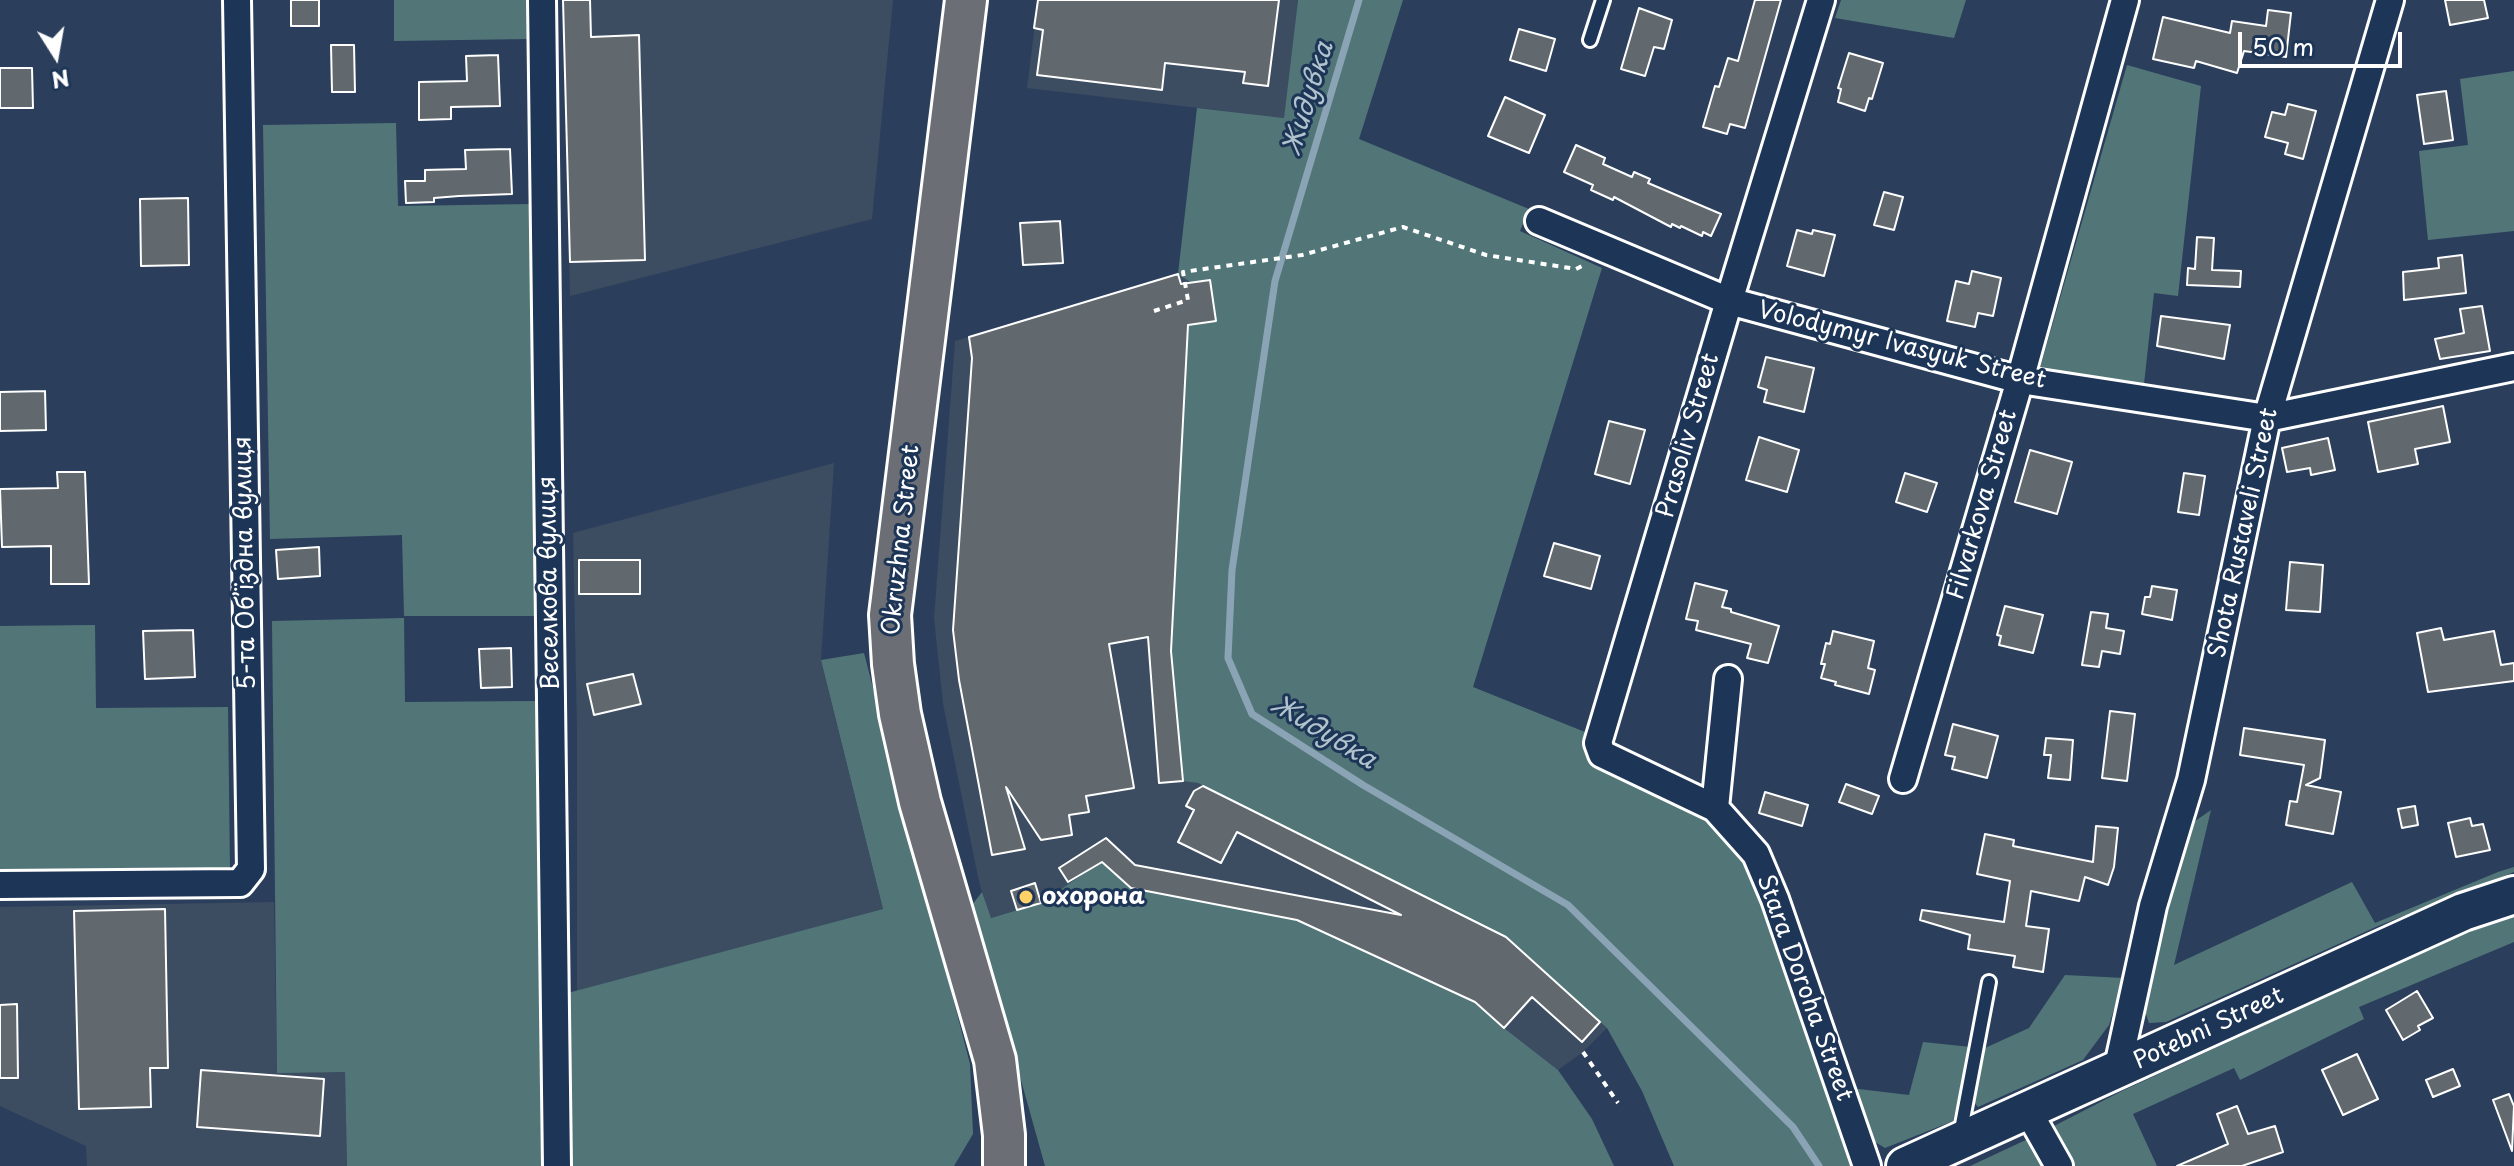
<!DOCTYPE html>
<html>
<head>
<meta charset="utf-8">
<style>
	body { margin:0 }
	#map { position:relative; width:2514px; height:1166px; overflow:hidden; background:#2b3f5c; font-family:"Playpen Sans",sans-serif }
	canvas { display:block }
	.north { position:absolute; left:16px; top:16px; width:80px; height:80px; -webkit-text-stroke:6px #1d3557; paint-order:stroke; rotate:169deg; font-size:22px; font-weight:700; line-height:32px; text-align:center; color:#fff }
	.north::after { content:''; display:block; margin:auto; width:28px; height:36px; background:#fff; clip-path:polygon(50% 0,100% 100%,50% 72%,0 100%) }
	.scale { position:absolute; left:2238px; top:32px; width:164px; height:36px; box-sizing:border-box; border:4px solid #fff; border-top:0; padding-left:10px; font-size:24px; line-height:28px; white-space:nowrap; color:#fff; -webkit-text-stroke:6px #1d3557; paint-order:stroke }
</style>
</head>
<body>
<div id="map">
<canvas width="2514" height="1166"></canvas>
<div class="north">N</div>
<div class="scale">50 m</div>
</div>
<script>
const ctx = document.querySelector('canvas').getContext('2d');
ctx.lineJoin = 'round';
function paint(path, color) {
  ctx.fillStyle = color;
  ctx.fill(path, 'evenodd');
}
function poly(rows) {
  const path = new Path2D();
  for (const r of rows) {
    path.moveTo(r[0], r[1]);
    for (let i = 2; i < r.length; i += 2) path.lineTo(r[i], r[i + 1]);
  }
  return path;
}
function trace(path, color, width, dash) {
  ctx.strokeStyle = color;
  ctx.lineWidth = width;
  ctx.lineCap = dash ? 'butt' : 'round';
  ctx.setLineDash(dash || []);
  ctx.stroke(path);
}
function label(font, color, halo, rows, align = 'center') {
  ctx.font = font + ' "Playpen Sans",sans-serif';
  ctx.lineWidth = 6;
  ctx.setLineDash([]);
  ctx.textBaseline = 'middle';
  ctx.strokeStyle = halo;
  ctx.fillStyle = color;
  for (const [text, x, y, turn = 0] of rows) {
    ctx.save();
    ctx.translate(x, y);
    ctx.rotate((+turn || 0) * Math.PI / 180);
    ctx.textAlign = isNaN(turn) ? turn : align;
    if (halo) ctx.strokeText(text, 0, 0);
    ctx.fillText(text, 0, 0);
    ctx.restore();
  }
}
const built = poly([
	[563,0,893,0,872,219,570,296],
	[1038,0,1298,0,1284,118,1027,88],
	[1178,274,1190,282,1210,280,1216,321,1188,326,1171,651,1183,780,1198,783,1506,937,1607,1028,1583,1052,1558,1070,1504,1028,1475,1002,1131,888,1102,862,1041,903,990,918,979,882,943,704,934,618,955,341],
	[834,463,821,660,883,909,577,991,577,728,573,533],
	[274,902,277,1072,345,1071,347,1166,87,1166,86,1146,0,1106,0,907]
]);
const green = poly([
	[394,0,528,0,528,39,394,41],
	[1298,0,1403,0,1359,139,1529,209,1520,231,1602,268,1473,687,1590,734,1696,811,1749,866,1852,1166,1674,1166,1642,1091,1607,1028,1506,937,1198,783,1183,781,1171,651,1188,325,1215,320,1210,280,1190,282,1178,274,1197,108,1284,118],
	[1841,0,1966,0,1954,38,1835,18],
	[2127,65,2201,86,2178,296,2154,293,2144,384,2040,368],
	[2514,71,2514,231,2428,240,2419,151,2468,145,2460,79],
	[396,123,398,206,531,204,536,616,404,616,402,535,270,539,263,125],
	[404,618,405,702,537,701,546,1166,347,1166,345,1072,277,1073,272,621],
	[95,625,96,708,228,707,230,871,0,874,0,626],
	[864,653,970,1064,973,1134,954,1166,567,1166,564,994,883,909,821,660],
	[2211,810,2174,965,2352,882,2375,923,2498,872,2514,867,2514,872,2378,926,2166,1022,2149,1023,2140,997,2188,826],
	[1102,861,1131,888,1297,920,1475,1002,1504,1028,1558,1070,1592,1119,1614,1166,1045,1166,972,905,982,892,991,918,1041,903],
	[2514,917,2514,942,2359,1007,2364,1019,2240,1080,2234,1068,2133,1114,2157,1166,2073,1166,2054,1126,2122,1091,2460,935],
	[2065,975,2124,978,2109,1025,2083,1060,1978,1107,1972,1100,1985,1048,2029,1028],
	[1923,1042,1971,1047,1953,1121,1885,1148,1865,1136,1850,1088,1909,1095],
	[2030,1138,2046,1166,1970,1166]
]);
const stream = poly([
	[1359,0,1275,281,1232,570,1228,658,1252,714,1363,785,1568,905,1793,1127,1819,1166]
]);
const building = poly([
	[291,0,319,0,319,26,291,26,291,0],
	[563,0,590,0,591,37,639,35,645,260,570,262,563,0],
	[1038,0,1279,0,1268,86,1243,83,1245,72,1165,63,1162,90,1037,75,1043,30,1034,28,1038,0],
	[1755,0,1781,0,1745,128,1730,124,1727,134,1703,127,1715,86,1719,87,1728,58,1738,61,1755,0],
	[2445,0,2484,0,2488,18,2450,25,2445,0],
	[1639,8,1672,20,1664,49,1654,47,1645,76,1621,69,1639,8],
	[2268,10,2291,13,2286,57,2244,51,2237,73,2196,61,2194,68,2153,59,2163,17,2230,33,2232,21,2266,26,2268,10],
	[1519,29,1555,39,1546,71,1510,60,1519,29],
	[331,45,354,45,355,92,332,92,331,45],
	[1849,53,1883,63,1872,99,1869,98,1865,111,1838,102,1841,89,1838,88,1849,53],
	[498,55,500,106,451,107,451,119,419,120,419,82,467,81,466,56,498,55],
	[0,68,32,68,33,108,0,108,0,68],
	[2446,91,2453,140,2424,144,2417,95,2446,91],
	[1505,97,1545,115,1529,153,1488,136,1505,97],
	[2288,104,2316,111,2303,159,2285,154,2288,143,2265,137,2272,112,2285,115,2288,104],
	[1576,145,1605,158,1603,164,1632,177,1634,172,1650,179,1648,183,1721,214,1711,236,1703,232,1702,236,1681,226,1680,228,1672,224,1671,227,1614,197,1613,200,1591,190,1593,185,1564,172,1576,145],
	[510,149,512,194,459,196,434,198,434,202,406,203,405,181,425,181,425,170,466,169,465,150,510,149],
	[1884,192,1903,197,1894,230,1874,225,1884,192],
	[188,198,189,265,141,266,140,199,188,198],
	[1060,221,1063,263,1023,265,1020,223,1060,221],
	[1797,230,1812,234,1813,230,1835,235,1824,276,1787,266,1797,230],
	[2197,237,2214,238,2212,270,2241,271,2240,287,2187,285,2188,268,2195,269,2197,237],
	[2462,255,2466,293,2404,300,2403,272,2439,268,2438,258,2462,255],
	[1972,271,2001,278,1993,316,1978,313,1975,327,1947,321,1956,281,1969,284,1972,271],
	[1178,274,1181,284,1210,280,1216,321,1188,325,1171,651,1183,781,1159,783,1148,637,1109,644,1134,788,1086,796,1089,812,1069,815,1072,835,1041,840,1006,787,1025,849,992,855,959,680,953,630,972,358,969,337,1178,274],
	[2482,306,2490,351,2440,359,2435,339,2464,333,2460,309,2482,306],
	[2161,316,2230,325,2224,359,2157,346,2161,316],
	[1766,357,1814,368,1804,412,1764,402,1767,390,1758,387,1766,357],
	[45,391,46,430,0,431,0,392,45,391],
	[2443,406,2450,442,2415,449,2418,464,2378,472,2368,422,2443,406],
	[1609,421,1645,430,1630,484,1595,474,1609,421],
	[1759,437,1799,450,1787,492,1746,480,1759,437],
	[2328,438,2335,470,2311,475,2310,468,2287,472,2282,448,2328,438],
	[2030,450,2072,462,2057,514,2015,502,2030,450],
	[57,472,85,472,89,584,51,584,51,546,2,547,0,489,58,488,57,472],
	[1905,473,1937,483,1927,512,1896,502,1905,473],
	[2184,473,2205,476,2199,515,2178,512,2184,473],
	[1554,543,1600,556,1591,589,1544,576,1554,543],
	[319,547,320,576,278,579,276,550,319,547],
	[579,560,640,560,640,594,579,594,579,560],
	[2290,562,2323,565,2320,612,2286,610,2290,562],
	[1695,583,1727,591,1722,607,1731,609,1731,612,1779,626,1768,663,1747,658,1751,644,1696,630,1698,621,1686,619,1695,583],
	[2152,586,2177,590,2172,620,2142,614,2145,597,2150,597,2152,586],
	[2005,606,2043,615,2033,653,1999,645,2001,636,1997,635,2005,606],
	[2091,612,2108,614,2106,628,2124,631,2120,654,2102,651,2099,667,2082,665,2091,612],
	[2441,628,2444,640,2494,631,2501,665,2514,663,2514,681,2428,692,2417,633,2441,628],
	[193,630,195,677,145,679,143,631,193,630],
	[1833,631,1874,641,1868,668,1875,670,1869,694,1835,685,1836,682,1821,678,1825,664,1821,664,1826,643,1830,644,1833,631],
	[511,648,512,687,481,688,479,649,511,648],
	[633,674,641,704,594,715,587,684,633,674],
	[2110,711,2135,714,2127,781,2102,778,2110,711],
	[1953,724,1998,736,1987,778,1952,769,1955,757,1945,755,1953,724],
	[2244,728,2325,740,2320,778,2306,785,2341,792,2333,834,2286,825,2290,801,2297,802,2304,765,2240,755,2244,728],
	[2046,738,2073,740,2070,780,2048,778,2051,755,2044,755,2046,738],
	[1846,784,1879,796,1872,814,1839,802,1846,784],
	[1203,786,1506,937,1600,1022,1582,1042,1532,997,1504,1028,1475,1002,1297,920,1131,888,1102,862,1068,882,1059,868,1106,838,1135,865,1401,915,1237,832,1221,863,1178,842,1194,810,1186,806,1194,791,1203,786],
	[1765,792,1808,805,1802,826,1759,813,1765,792],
	[2415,806,2418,825,2402,828,2398,809,2415,806],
	[2470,818,2472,826,2483,824,2490,850,2456,857,2448,823,2470,818],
	[2096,826,2118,828,2114,867,2108,885,2085,877,2079,901,2031,891,2026,926,2049,929,2043,972,2013,967,2015,956,1968,949,1970,935,1920,920,1922,910,2004,922,2010,881,1977,874,1985,834,2014,840,2013,846,2093,862,2096,826],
	[1035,883,1041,903,1017,910,1011,891,1035,883],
	[165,909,168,1068,150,1068,151,1107,79,1109,74,911,165,909],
	[2417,991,2433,1018,2418,1026,2420,1030,2403,1040,2386,1010,2417,991],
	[17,1004,18,1078,0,1078,0,1005,17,1004],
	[2357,1054,2378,1099,2343,1115,2322,1070,2357,1054],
	[2453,1069,2460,1086,2433,1097,2426,1080,2453,1069],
	[201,1070,324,1079,320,1136,197,1127,201,1070],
	[2509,1094,2514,1106,2512,1151,2493,1100,2509,1094],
	[2237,1106,2248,1134,2275,1126,2283,1152,2242,1166,2177,1166,2228,1144,2217,1114,2237,1106]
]);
const path = poly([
	[1154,311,1188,300,1183,272,1302,255,1403,227,1486,255,1576,269,1584,265],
	[1583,1052,1618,1103]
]);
const lane = poly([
	[1590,40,1603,0],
	[1960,1135,1989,982]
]);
const street = poly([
	[542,0,557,1166],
	[1821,0,1729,301,1598,743,1602,754,1715,808,1756,854,1775,899,1867,1166],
	[1539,221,1729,301,2020,380,2267,418,2514,367],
	[1903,779,2020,380,2125,0],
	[1715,808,1728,679],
	[0,885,240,883,251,869,237,0],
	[2117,1071,2153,906,2191,780,2267,418,2390,0],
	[2028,1111,2059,1166]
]);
const secondary = poly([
	[1905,1166,2463,912,2514,895]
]);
const primary = poly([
	[966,0,890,615,893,664,900,714,920,802,995,1060,1004,1135,1004,1166]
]);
const markers = [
	[1026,897,8,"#ffd166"]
];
const streetNames = [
	["Volodymyr Ivasyuk Street",1902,346,14],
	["Prasoliv Street",1689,436,-74],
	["Filvarkova Street",1983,505,-74],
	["Shota Rustaveli Street",2244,533,-78],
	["Okruzhna Street",902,540,-84],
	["5-та Обʼїздна вулиця",246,563,-91],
	["Веселкова вулиця",550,583,-91],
	["Stara Doroha Street",1804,988,70],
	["Potebni Street",2209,1029,-25]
];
const poiNames = [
	["охорона",1042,897]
];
const waterNames = [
	["Жидувка",1309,99,-73],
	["Жидувка",1323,733,31]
];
paint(built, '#3c4c61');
paint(green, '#527678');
trace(stream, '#8ba4b5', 7);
paint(building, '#62696e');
trace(building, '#fff', 2);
trace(lane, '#fff', 18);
trace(street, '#fff', 32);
trace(secondary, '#fff', 42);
trace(primary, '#fff', 46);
trace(path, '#fff', 4, [6, 6]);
trace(lane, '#1d3557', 12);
trace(street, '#1d3557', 26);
trace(secondary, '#1d3557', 36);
trace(primary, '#6b6f75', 40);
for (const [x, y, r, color] of markers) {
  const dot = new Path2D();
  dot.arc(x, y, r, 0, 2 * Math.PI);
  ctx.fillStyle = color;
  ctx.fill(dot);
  trace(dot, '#1d3557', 3);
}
label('24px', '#fff', '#1d3557', streetNames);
label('bold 24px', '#fff', '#1d3557', poiNames, 'left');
label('italic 26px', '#b1c3cd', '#1d3557', waterNames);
</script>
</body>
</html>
